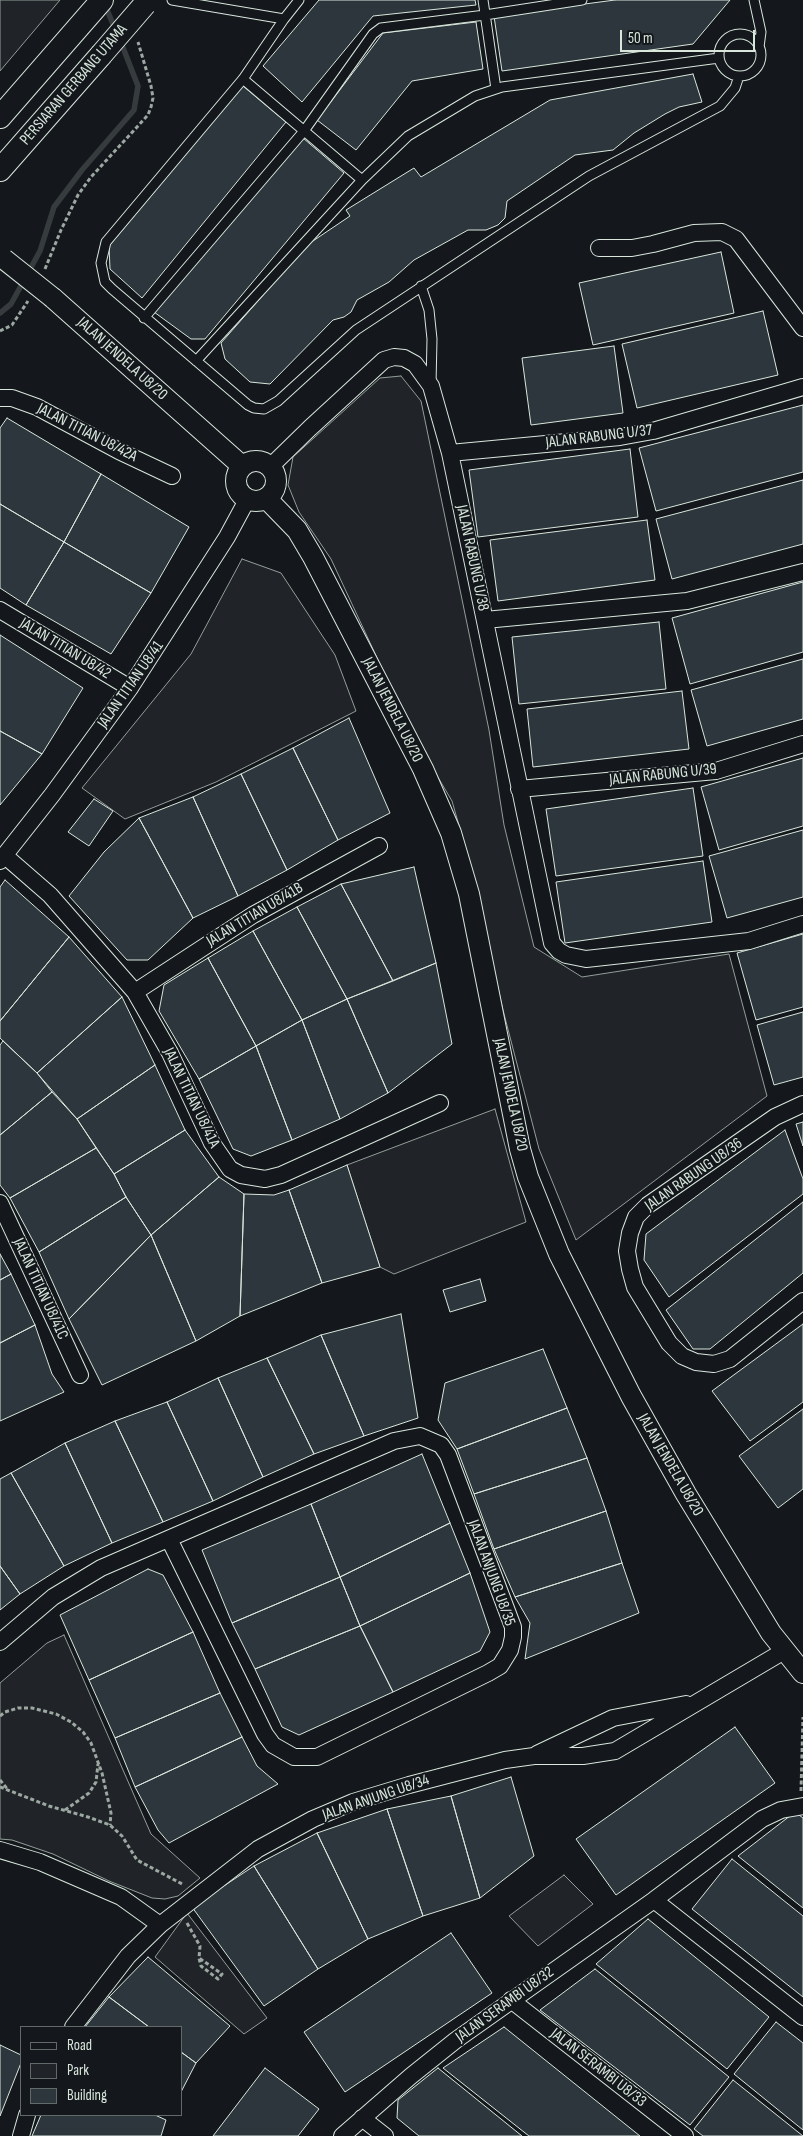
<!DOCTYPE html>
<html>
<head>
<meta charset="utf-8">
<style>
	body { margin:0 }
	#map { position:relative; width:803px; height:2136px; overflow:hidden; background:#14181c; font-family:"Sofia Sans Condensed",sans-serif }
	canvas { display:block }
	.legend { position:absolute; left:20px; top:2026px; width:162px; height:90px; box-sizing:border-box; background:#14181c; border:1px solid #626a69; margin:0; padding:6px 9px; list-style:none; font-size:15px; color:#d8e6dc }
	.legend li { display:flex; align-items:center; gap:10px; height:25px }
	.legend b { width:25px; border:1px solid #626a69 }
	.scale { position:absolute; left:620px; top:30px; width:135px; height:22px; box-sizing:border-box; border:2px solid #d8e6dc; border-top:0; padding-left:6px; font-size:15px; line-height:18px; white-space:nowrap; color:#d8e6dc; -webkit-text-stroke:4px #14181c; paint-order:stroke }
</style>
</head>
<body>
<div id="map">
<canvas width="803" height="2136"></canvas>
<ul class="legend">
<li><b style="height:6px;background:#14181c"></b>Road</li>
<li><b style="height:14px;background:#202428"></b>Park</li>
<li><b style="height:14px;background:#2c363c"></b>Building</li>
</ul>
<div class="scale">50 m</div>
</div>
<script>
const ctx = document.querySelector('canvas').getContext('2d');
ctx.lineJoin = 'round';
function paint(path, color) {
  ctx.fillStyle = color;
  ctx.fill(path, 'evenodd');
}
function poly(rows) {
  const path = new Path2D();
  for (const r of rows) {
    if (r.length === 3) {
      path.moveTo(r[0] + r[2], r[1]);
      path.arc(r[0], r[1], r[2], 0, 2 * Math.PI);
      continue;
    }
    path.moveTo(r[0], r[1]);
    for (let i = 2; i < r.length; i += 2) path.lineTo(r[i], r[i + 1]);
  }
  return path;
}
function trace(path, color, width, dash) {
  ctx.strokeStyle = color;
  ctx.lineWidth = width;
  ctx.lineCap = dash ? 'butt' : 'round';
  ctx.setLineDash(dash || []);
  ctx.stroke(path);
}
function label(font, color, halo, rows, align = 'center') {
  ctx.font = font + ' "Sofia Sans Condensed",sans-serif';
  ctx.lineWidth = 4;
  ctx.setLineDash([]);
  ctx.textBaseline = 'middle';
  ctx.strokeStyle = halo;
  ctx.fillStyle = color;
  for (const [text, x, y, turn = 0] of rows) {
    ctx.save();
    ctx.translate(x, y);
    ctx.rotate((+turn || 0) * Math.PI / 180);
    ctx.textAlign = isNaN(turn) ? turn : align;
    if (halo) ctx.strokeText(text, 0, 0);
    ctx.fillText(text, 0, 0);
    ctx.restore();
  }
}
const green = poly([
	[0,0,60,0,0,71,0,0],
	[401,376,421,401,489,730,504,825,534,947,582,977,729,954,767,1096,576,1240,539,1149,503,1010,470,864,452,801,413,735,331,559,299,512,288,485,293,457,380,378,401,376],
	[242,559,281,573,335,655,356,711,216,782,125,819,82,788,191,654,242,559],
	[495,1109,526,1222,394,1274,380,1267,347,1165,495,1109],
	[64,1635,151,1834,200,1878,178,1896,165,1899,152,1898,109,1881,53,1854,12,1840,0,1839,0,1683,47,1643,64,1635],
	[564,1875,593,1904,538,1946,509,1916,564,1875],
	[187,1913,267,2018,244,2034,155,1957,187,1913]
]);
const stream = poly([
	[105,5,115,29],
	[0,313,11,304,40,251,54,207,82,170,134,110,138,86,120,40]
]);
const building = poly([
	[319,0,475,0,476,5,373,16,302,102,263,66,319,0],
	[615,0,730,0,693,44,502,71,494,16,615,0],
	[476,22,483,69,412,81,356,150,317,120,383,33,476,22],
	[693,74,702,102,679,107,665,114,634,133,613,150,575,155,507,201,505,218,498,225,486,230,468,230,414,260,389,282,357,300,351,312,344,317,333,320,270,384,250,382,225,359,221,343,307,245,350,216,346,210,414,168,421,177,550,100,693,74],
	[243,86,286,122,142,298,110,269,109,246,243,86],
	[303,138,344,173,205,339,191,339,154,312,303,138],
	[721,252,734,313,593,345,579,283,721,252],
	[763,311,778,375,637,408,622,344,763,311],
	[614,346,623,413,531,425,522,358,614,346],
	[803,405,803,472,656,511,639,448,803,405],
	[7,418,101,474,64,542,0,504,0,428,7,418],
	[630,449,638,517,478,537,469,470,630,449],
	[101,474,189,527,151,593,64,542,101,474],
	[803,480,803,544,672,579,656,519,803,480],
	[0,504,64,542,26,605,0,588,0,504],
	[647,520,655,580,498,601,490,540,647,520],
	[64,542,151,593,111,654,26,605,64,542],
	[803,582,803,652,690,684,672,618,803,582],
	[659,622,666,689,519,704,512,637,659,622],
	[0,635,83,688,42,754,0,731,0,635],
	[803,659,803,719,707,746,691,690,803,659],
	[682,691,689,749,533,767,527,709,682,691],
	[349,718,390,813,338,840,293,748,349,718],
	[0,731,42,754,0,805,0,731],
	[293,748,338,840,287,870,241,774,293,748],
	[803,758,803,826,719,850,701,787,803,758],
	[241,774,287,870,238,896,193,797,241,774],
	[693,788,703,856,556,876,546,809,693,788],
	[193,797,238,896,193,918,139,818,193,797],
	[94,799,113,811,89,846,68,832,94,799],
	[139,818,193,918,148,960,127,960,69,896,104,852,139,818],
	[803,830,803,897,727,918,709,856,803,830],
	[703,861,712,922,565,943,556,882,703,861],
	[414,867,436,963,393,981,341,884,414,867],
	[5,880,69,937,0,1021,0,887,5,880],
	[341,884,393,981,347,999,297,907,341,884],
	[297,907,347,999,302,1020,253,931,297,907],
	[253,931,302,1020,256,1046,208,958,253,931],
	[803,934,803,1007,756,1020,737,953,803,934],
	[69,937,122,997,37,1073,0,1038,0,1021,69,937],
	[208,958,256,1046,199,1079,159,1011,164,985,208,958],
	[436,963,452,1044,388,1093,347,999,436,963],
	[122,997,155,1065,77,1119,37,1073,122,997],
	[347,999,388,1093,340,1119,302,1020,347,999],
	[803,1012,803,1077,774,1085,757,1025,803,1012],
	[302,1020,340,1119,292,1140,256,1046,302,1020],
	[3,1041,37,1073,52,1092,0,1135,0,1045,3,1041],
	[256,1046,292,1140,251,1156,233,1149,199,1079,256,1046],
	[155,1065,185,1130,114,1174,77,1119,155,1065],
	[52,1092,77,1119,96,1148,10,1198,0,1185,0,1135,52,1092],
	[803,1122,803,1146,796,1124,803,1122],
	[185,1130,219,1177,151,1235,126,1197,114,1174,185,1130],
	[785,1130,803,1179,803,1194,669,1297,644,1260,646,1234,785,1130],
	[96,1148,114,1174,126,1197,39,1252,10,1198,96,1148],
	[347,1165,380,1267,322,1283,289,1190,347,1165],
	[219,1177,244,1194,240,1316,196,1341,151,1235,219,1177],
	[289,1190,322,1283,240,1316,244,1194,274,1195,289,1190],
	[126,1197,151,1235,69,1319,39,1252,126,1197],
	[803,1202,803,1273,710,1349,693,1349,666,1310,803,1202],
	[151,1235,196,1341,102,1385,69,1319,151,1235],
	[0,1254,11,1274,0,1280,0,1254],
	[11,1274,35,1325,0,1343,0,1280,11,1274],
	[480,1279,486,1301,450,1312,443,1290,480,1279],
	[401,1314,418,1418,364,1436,321,1335,401,1314],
	[803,1324,803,1402,750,1441,712,1391,803,1324],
	[35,1325,52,1374,64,1392,0,1421,0,1343,35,1325],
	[321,1335,364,1436,314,1454,267,1358,321,1335],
	[543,1349,567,1408,457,1449,438,1420,445,1383,543,1349],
	[267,1358,314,1454,263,1477,218,1378,267,1358],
	[218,1378,263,1477,213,1501,167,1402,218,1378],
	[167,1402,213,1501,163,1522,115,1421,167,1402],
	[567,1408,587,1458,474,1494,457,1449,567,1408],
	[803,1409,803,1489,778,1508,739,1456,803,1409],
	[115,1421,163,1522,112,1543,65,1443,115,1421],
	[65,1443,112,1543,64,1566,11,1473,65,1443],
	[422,1454,450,1523,340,1577,311,1504,422,1454],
	[587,1458,606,1511,494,1549,474,1494,587,1458],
	[11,1473,64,1566,20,1594,0,1566,0,1479,11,1473],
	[311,1504,340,1577,232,1623,202,1550,311,1504],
	[606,1511,622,1563,515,1597,494,1549,606,1511],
	[450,1523,470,1573,360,1626,340,1577,450,1523],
	[622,1563,639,1613,525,1659,530,1623,515,1597,622,1563],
	[0,1566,20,1594,0,1610,0,1566],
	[148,1569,163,1575,193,1632,89,1680,60,1615,148,1569],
	[470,1573,490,1632,480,1651,393,1692,360,1626,470,1573],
	[340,1577,360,1626,255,1669,232,1623,340,1577],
	[360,1626,393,1692,299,1735,282,1727,255,1669,360,1626],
	[193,1632,220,1693,115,1738,89,1680,193,1632],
	[220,1693,242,1737,135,1787,115,1738,220,1693],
	[735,1727,775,1783,616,1895,576,1839,735,1727],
	[242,1737,257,1766,278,1784,169,1843,158,1830,135,1787,242,1737],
	[511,1777,534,1856,480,1898,451,1796,511,1777],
	[451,1796,480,1898,423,1916,387,1809,451,1796],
	[387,1809,423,1916,368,1939,317,1833,387,1809],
	[795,1812,803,1818,803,1908,738,1856,795,1812],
	[317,1833,368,1939,318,1969,254,1866,317,1833],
	[732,1859,803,1916,803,1997,692,1909,732,1859],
	[254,1866,318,1969,264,2006,192,1907,254,1866],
	[648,1919,769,2017,727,2069,596,1964,648,1919],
	[451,1933,492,1993,345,2092,304,2032,451,1933],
	[148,1957,230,2026,196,2063,181,2052,181,2027,149,2027,109,1997,148,1957],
	[595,1969,729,2077,690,2125,540,2010,595,1969],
	[109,1997,149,2027,85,2027,109,1997],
	[776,2022,803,2043,803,2130,734,2074,776,2022],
	[504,2027,640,2136,529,2136,443,2068,504,2027],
	[0,2045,21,2055,21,2063,0,2116,0,2045],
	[181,2052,196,2063,181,2092,181,2052],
	[265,2068,319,2109,298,2136,213,2136,265,2068],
	[438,2068,522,2136,419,2136,397,2118,398,2100,438,2068],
	[733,2080,803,2136,703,2136,694,2129,733,2080],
	[41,2115,155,2115,166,2120,161,2136,32,2136,41,2115]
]);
const path = poly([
	[45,269,61,230,78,195,91,177,148,115,151,107,153,98,151,86,138,42],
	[0,331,12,325,28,301],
	[0,1716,5,1712,18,1708,32,1708,56,1714,71,1722,83,1732,91,1743,102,1773,111,1813,110,1825],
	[0,1780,9,1791],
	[0,1787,49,1806,88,1817,110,1825,122,1836,137,1860,184,1885],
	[801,1791,803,1717],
	[65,1810,89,1793,96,1782,98,1764],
	[187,1923,200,1946,199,1958,201,1966,218,1979,222,1974,199,1958]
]);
const service = poly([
	[172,0,284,19],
	[299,0,284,19,243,79,106,242,101,263,105,282,112,289,248,405,254,408,264,409,278,401,356,330,589,176,720,106,735,88,739,76],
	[483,0,496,89],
	[754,0,761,32,759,47],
	[740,55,21],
	[243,79,362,180],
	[421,286,429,310,432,339,431,385],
	[144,318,304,131,373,34,381,28,485,15,582,0],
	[196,361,362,180,408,136,475,96,502,87,719,58]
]);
const minor = poly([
	[599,248,632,248,653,244,694,233,722,232,736,239,803,328],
	[0,398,12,398,37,407,119,451,172,476],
	[450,453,620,437,653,431,803,387],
	[270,467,310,428,384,360,394,357,404,358,415,364,431,386,450,453,552,943,559,951,566,955,586,959,749,941,803,924],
	[0,610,130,688],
	[485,620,687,601,803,572],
	[519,789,716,771,803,744],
	[4,855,50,895,135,992,170,1053,212,1143,230,1169,241,1175,265,1179,281,1175,440,1103],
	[0,861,52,795,130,688,227,537,247,500],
	[135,992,253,915,379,846],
	[803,1104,775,1117,648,1205,636,1217,630,1233,627,1251,630,1269,635,1287,669,1343,682,1356,696,1362,714,1364,730,1359,803,1301],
	[0,1203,80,1375],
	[0,1642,53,1597,101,1568,394,1441,420,1436,441,1445,448,1455,513,1627,513,1637,510,1650,500,1666,488,1673,317,1757,294,1757,273,1745,265,1734,169,1539],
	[537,1754,613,1718,686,1704],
	[0,1850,40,1862,121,1897,160,1925],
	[654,1900,803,2017],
	[511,2000,685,2136],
	[73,2027,128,1956,160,1925,258,1849,313,1819,353,1802,409,1785,505,1760,534,1756,583,1756,615,1751,784,1651],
	[362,2118,385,2136],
	[21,2136,27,2115],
	[342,2136,411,2076,456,2040,654,1900,762,1819,781,1810,803,1806]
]);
const tertiary = poly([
	[53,298,242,466],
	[256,481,20],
	[266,498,297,530,313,557,423,769,451,833,469,894,520,1149,528,1177,559,1254,631,1396,686,1494,771,1633,803,1673]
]);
const secondary = poly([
	[0,117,102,0],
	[0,170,101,55]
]);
const tertiaryBridge = poly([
	[4,259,53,298]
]);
const secondaryBridge = poly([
	[101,55,145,4]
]);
const streetNames = [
	["PERSIARAN GERBANG UTAMA",74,85,-49],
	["JALAN JENDELA U8/20",122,359,42],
	["JALAN TITIAN U8/42A",87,433,27],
	["JALAN RABUNG U/37",599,437,-7],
	["JALAN RABUNG U/38",472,558,78],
	["JALAN TITIAN U8/42",65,649,31],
	["JALAN TITIAN U8/41",131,685,-55],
	["JALAN JENDELA U8/20",392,710,63],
	["JALAN RABUNG U/39",663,775,-6],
	["JALAN TITIAN U8/41B",255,915,-31],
	["JALAN JENDELA U8/20",510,1095,78],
	["JALAN TITIAN U8/41A",191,1098,64],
	["JALAN RABUNG U8/36",694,1175,-35],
	["JALAN TITIAN U8/41C",40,1289,65],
	["JALAN JENDELA U8/20",670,1465,60],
	["JALAN ANJUNG U8/35",491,1573,70],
	["JALAN ANJUNG U8/34",376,1798,-19],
	["JALAN SERAMBI U8/32",505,2005,-36],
	["JALAN SERAMBI U8/33",598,2068,38]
];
paint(green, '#202428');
trace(green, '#939e99', 1);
trace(stream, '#363b3e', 5.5);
paint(building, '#2c363c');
trace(building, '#d8e6dc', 1);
trace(service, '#d8e6dc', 11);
trace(minor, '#d8e6dc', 18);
trace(tertiary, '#d8e6dc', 22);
trace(secondary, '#d8e6dc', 24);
trace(path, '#9da8a2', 3, [4, 2.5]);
trace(service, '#14181c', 9);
trace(minor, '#14181c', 16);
trace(tertiary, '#14181c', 20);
trace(secondary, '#14181c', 22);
trace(tertiaryBridge, '#d8e6dc', 22, []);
trace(secondaryBridge, '#d8e6dc', 24, []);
trace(tertiaryBridge, '#14181c', 20);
trace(secondaryBridge, '#14181c', 22);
label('16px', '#d8e6dc', '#14181c', streetNames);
</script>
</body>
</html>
